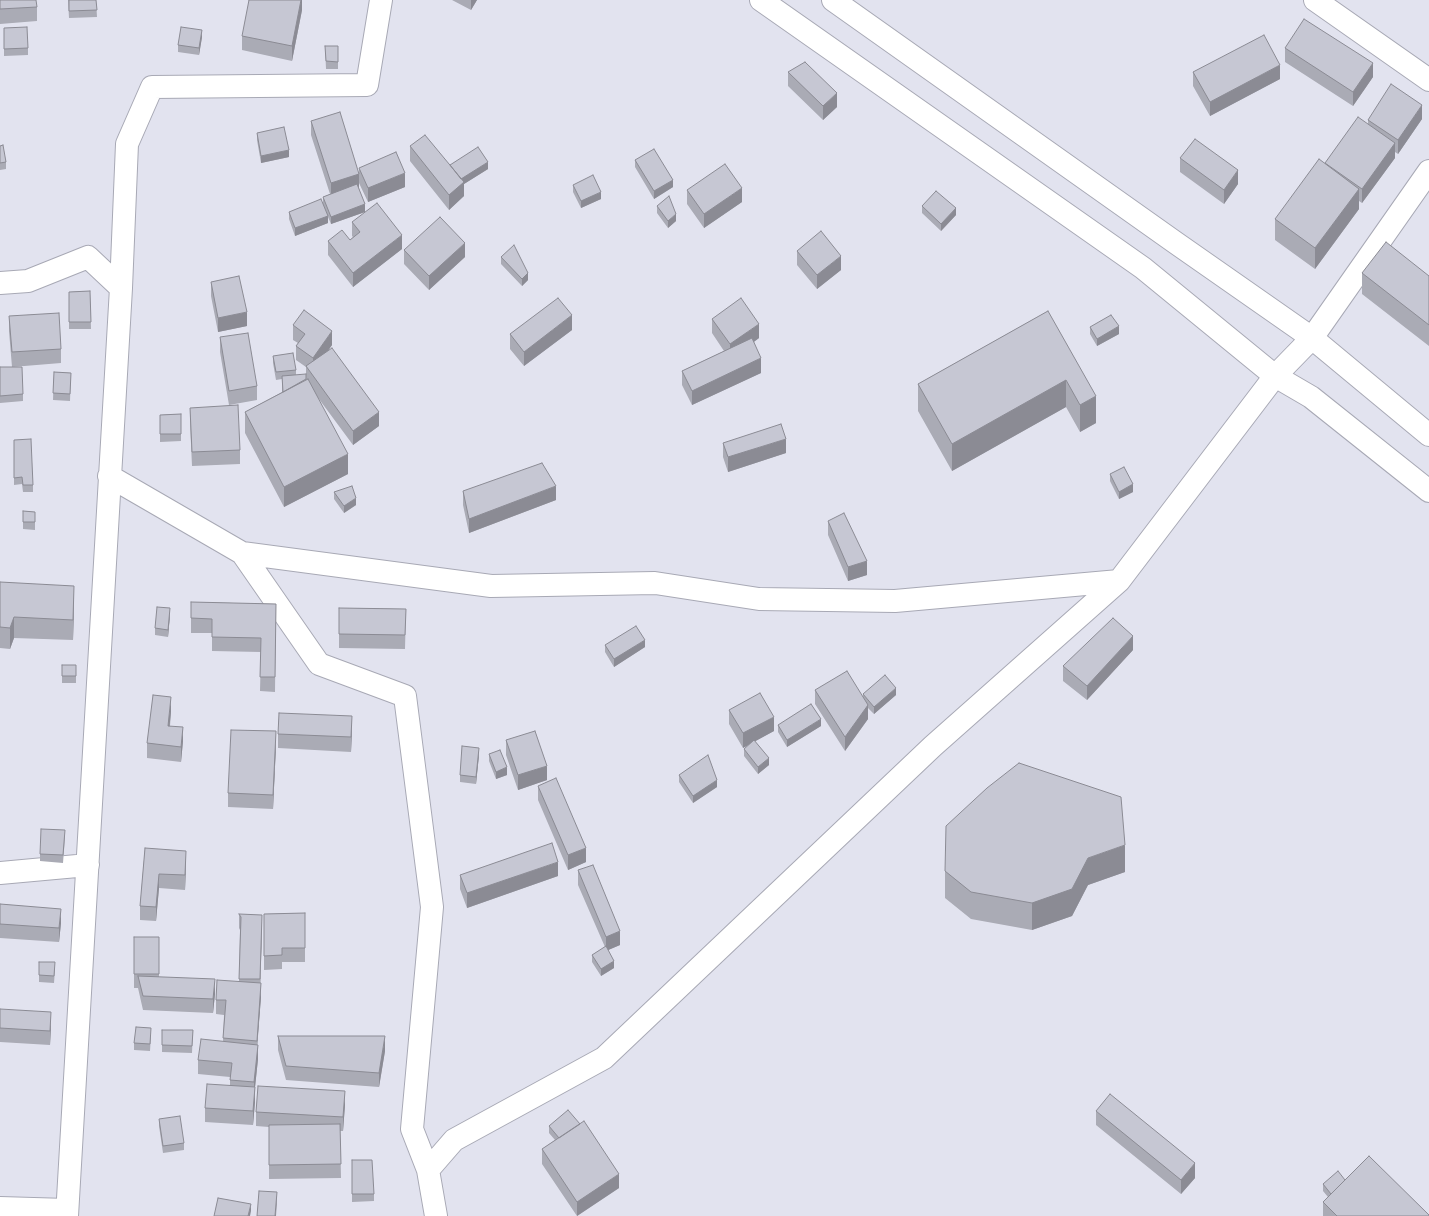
<!DOCTYPE html>
<html>
<head>
<meta charset="utf-8">
<style>
	body { margin:0 }
	canvas { display:block; background:#e2e3ef }
</style>
</head>
<body>
<canvas width="1429" height="1216"></canvas>
<script>
const ctx = document.querySelector('canvas').getContext('2d');
ctx.lineJoin = 'round';
function poly(rows) {
  const path = new Path2D();
  for (const r of rows) {
    path.moveTo(r[0], r[1]);
    for (let i = 2; i < r.length; i += 2) path.lineTo(r[i], r[i + 1]);
  }
  return path;
}
function trace(path, color, width, dash) {
  ctx.strokeStyle = color;
  ctx.lineWidth = width;
  ctx.lineCap = dash ? 'butt' : 'round';
  ctx.setLineDash(dash || []);
  ctx.stroke(path);
}
function paint(path, color) {
  ctx.fillStyle = color;
  ctx.fill(path, 'evenodd');
}
const minor = poly([
	[761,0,1143,268,1275,376,1311,397,1429,491],
	[833,0,1176,243,1312,338,1429,435],
	[1315,0,1429,80],
	[0,283,28,281,88,257,121,288],
	[109,476,242,553,491,586,655,583,759,599,895,601,1119,581],
	[242,553,319,664,405,696,432,907,412,1129,428,1170,436,1216],
	[0,873,88,865],
	[428,1170,454,1140,604,1058,933,746,1119,581,1275,376,1312,338,1429,171],
	[0,1208,67,1210],
	[67,1216,121,288,127,144,152,87,367,85,381,0]
]);
const wall = poly([
	[0,0,37,7,37,21,0,24],
	[68,0,96,0,97,17,69,18],
	[302,0,302,10,292,61,242,50,242,36],
	[452,0,477,0,471,10],
	[4,28,28,48,28,55,4,56],
	[202,37,199,55,178,52,178,45],
	[325,46,338,46,338,69,326,69],
	[1285,48,1373,77,1353,106,1285,62],
	[788,72,837,107,823,120,788,86],
	[1193,72,1280,79,1210,116,1193,86],
	[1422,119,1398,154,1395,152,1395,158,1362,203,1359,201,1359,209,1315,269,1275,240,1275,219,1325,163,1368,124,1368,120],
	[311,121,359,173,359,168,405,187,368,202,359,183,359,188,365,212,331,224,328,217,328,223,295,236,289,219,289,212,323,202,323,197,330,194,311,135],
	[257,133,289,157,261,163,257,140],
	[0,146,6,162,6,169,0,170],
	[410,146,450,165,488,169,464,184,464,196,449,210,410,161],
	[1180,158,1238,184,1224,204,1180,172],
	[635,160,673,187,654,199,635,167],
	[573,185,601,199,581,208,573,192],
	[687,190,742,202,704,228,687,204],
	[657,206,676,221,668,228,657,213],
	[922,206,956,215,941,231,922,213],
	[352,222,402,249,353,287,328,255,328,241,350,240,353,237,352,236],
	[404,250,465,257,429,290,404,264],
	[797,251,841,270,817,289,797,265],
	[501,257,528,280,522,286,501,264],
	[1362,273,1429,276,1429,346,1362,294],
	[211,282,247,326,218,332,211,296],
	[90,291,91,329,69,329,69,292],
	[1048,311,1096,423,1080,432,1066,407,952,471,918,411,918,384],
	[9,316,61,349,61,363,12,367,9,331],
	[712,319,759,338,754,342,761,373,692,405,682,385,682,371,724,351,712,333],
	[293,325,332,345,328,351,379,426,353,445,316,395,348,474,284,507,245,433,245,412,282,392,282,379,276,380,273,363,273,356,296,370,296,375,306,379,306,367,296,360,296,346,298,343,293,340],
	[1090,327,1119,334,1097,346,1090,334],
	[572,330,524,366,510,349,510,334],
	[220,337,257,386,257,400,229,405,220,352],
	[0,367,23,394,23,401,0,403],
	[54,372,71,373,70,401,53,400],
	[190,408,240,450,240,464,192,466,190,422],
	[181,414,181,441,160,442,160,415],
	[14,440,33,485,33,492,23,492,22,484,14,485],
	[723,443,786,453,728,472,723,457],
	[1110,474,1133,492,1119,499,1110,481],
	[463,491,556,500,469,533,463,505],
	[334,492,356,505,344,513,334,499],
	[23,511,35,512,35,530,23,529],
	[828,521,867,575,848,581,828,535],
	[0,582,74,606,73,640,14,638,10,649,0,648],
	[191,602,276,604,275,692,260,691,261,652,212,651,212,633,191,633],
	[339,608,406,609,405,649,339,648],
	[170,615,168,637,155,635,155,628],
	[605,645,645,647,614,667,605,652],
	[1133,650,1087,700,1063,681,1063,666],
	[62,665,76,665,76,683,62,683],
	[815,690,863,696,863,694,896,695,874,714,868,708,868,719,845,751,815,704],
	[729,710,774,731,755,741,769,765,758,774,744,756,744,749,750,744,743,748,729,724],
	[171,712,170,726,183,741,181,762,147,758,147,743],
	[778,725,821,726,787,747,778,732],
	[352,730,351,752,278,748,278,734],
	[506,740,547,780,518,790,506,755],
	[276,745,273,809,228,807,228,793],
	[489,754,507,775,496,779,489,761],
	[479,755,476,784,460,782,460,775],
	[679,775,717,787,693,803,679,782],
	[538,786,586,862,568,870,538,800],
	[65,837,63,863,40,861,40,854],
	[145,848,186,865,185,890,159,888,156,921,140,920,140,906],
	[578,870,620,945,608,950,614,968,601,976,592,962,592,955,605,947,578,885],
	[945,871,1125,872,1088,885,1072,916,1032,930,971,919,945,898],
	[460,875,558,876,467,908,460,889],
	[0,904,61,923,59,942,0,938],
	[305,913,305,962,282,962,282,969,264,970,264,914],
	[239,914,262,929,260,983,261,997,257,1045,258,1059,255,1087,255,1102,253,1125,205,1122,205,1108,230,1085,230,1077,198,1074,198,1060,223,1042,224,1015,216,1014,216,1000,239,981,240,930,239,928],
	[134,937,159,937,159,977,215,994,213,1013,143,1010,138,988,134,988],
	[39,962,55,969,54,983,39,982],
	[0,1009,51,1026,50,1045,0,1042],
	[162,1030,193,1030,192,1053,162,1052],
	[151,1035,150,1051,134,1050,134,1043],
	[278,1036,385,1051,379,1087,286,1080,278,1050],
	[345,1105,343,1131,340,1131,341,1178,269,1179,269,1127,256,1126,256,1112],
	[1096,1111,1195,1178,1181,1194,1096,1125],
	[159,1119,184,1143,184,1150,163,1153,159,1126],
	[549,1126,619,1188,577,1216,542,1164,542,1149,555,1140,549,1133],
	[352,1160,374,1194,374,1201,352,1202],
	[1345,1180,1429,1216,1323,1216,1323,1202,1328,1197,1323,1191,1323,1184]
]);
const shadedWall = poly([
	[301,0,302,0,302,10,292,61,292,46],
	[471,0,477,0,471,10],
	[202,30,202,37,199,55,199,48],
	[1373,63,1373,77,1353,106,1353,92],
	[1280,65,1280,79,1210,116,1210,102],
	[837,93,837,107,823,120,823,106],
	[1422,105,1422,119,1398,154,1398,140],
	[1395,143,1395,158,1362,203,1362,189],
	[289,150,289,157,261,163,261,156],
	[488,162,488,169,464,184,464,196,449,210,449,195,459,180],
	[1238,170,1238,184,1224,204,1224,190],
	[405,173,405,187,368,202,368,188],
	[359,174,359,188,331,197,331,183],
	[673,180,673,187,654,199,654,191],
	[742,188,742,202,704,228,704,214],
	[1359,189,1359,209,1315,269,1315,248],
	[601,192,601,199,581,208,581,201],
	[365,204,365,212,331,224,331,217],
	[956,208,956,215,941,231,941,224],
	[676,214,676,221,668,228,668,221],
	[328,216,328,223,295,236,295,228],
	[402,235,402,249,353,287,353,273],
	[465,243,465,257,429,290,429,276],
	[841,256,841,270,817,289,817,275],
	[528,273,528,280,522,286,522,279],
	[247,312,247,326,218,332,218,318],
	[572,315,572,330,524,366,524,352],
	[759,324,759,338,730,359,730,344],
	[1119,326,1119,334,1097,346,1097,339],
	[332,331,332,345,313,372,313,358],
	[761,358,761,373,692,405,692,391],
	[1066,380,1066,407,952,471,952,444],
	[1096,396,1096,423,1080,432,1080,405],
	[379,412,379,426,353,445,353,431],
	[786,439,786,453,728,472,728,457],
	[348,454,348,474,284,507,284,487],
	[1133,484,1133,492,1119,499,1119,492],
	[556,486,556,500,469,533,469,519],
	[356,498,356,505,344,513,344,506],
	[867,561,867,575,848,581,848,567],
	[74,586,74,606,73,640,73,620],
	[170,608,170,615,168,637,168,630],
	[14,617,14,638,10,649,10,628],
	[1133,636,1133,650,1087,700,1087,686],
	[645,640,645,647,614,667,614,659],
	[896,688,896,695,874,714,874,707],
	[171,697,171,712,168,740,168,726],
	[868,705,868,719,845,751,845,737],
	[352,716,352,730,351,752,351,737],
	[774,717,774,731,743,748,743,733],
	[821,719,821,726,787,747,787,740],
	[183,727,183,741,181,762,181,747],
	[276,731,276,745,273,809,273,795],
	[479,748,479,755,476,784,476,777],
	[769,758,769,765,758,774,758,767],
	[547,766,547,780,518,790,518,775],
	[507,767,507,775,496,779,496,772],
	[717,780,717,787,693,803,693,796],
	[1125,845,1125,872,1088,885,1072,916,1032,930,1032,903,1088,858],
	[586,848,586,862,568,870,568,855],
	[186,851,186,865,185,890,185,875],
	[558,862,558,876,467,908,467,893],
	[159,874,159,888,156,921,156,907],
	[61,909,61,923,59,942,59,928],
	[262,915,262,929,260,994,260,979],
	[620,931,620,945,606,951,606,937],
	[614,961,614,968,601,976,601,969],
	[215,979,215,994,213,1013,213,999],
	[261,983,261,997,257,1049,258,1045,258,1059,254,1097,254,1082,257,1054,257,1041],
	[51,1012,51,1026,50,1045,50,1031],
	[385,1036,385,1051,379,1087,379,1073],
	[255,1087,255,1102,253,1125,253,1111],
	[345,1091,345,1105,343,1131,343,1117],
	[1195,1163,1195,1178,1181,1194,1181,1180],
	[619,1174,619,1188,577,1216,577,1202],
	[277,1192,277,1199,276,1216,275,1216],
	[251,1204,251,1211,250,1216,248,1216]
]);
const building = poly([
	[0,0,36,0,37,7,0,9,0,0],
	[69,0,96,0,97,10,69,11,69,0],
	[249,0,301,0,292,46,242,36,249,0],
	[1304,19,1373,63,1353,92,1285,48,1304,19],
	[27,27,28,48,4,49,4,28,27,27],
	[181,27,202,30,199,48,178,45,181,27],
	[1264,35,1280,65,1210,102,1193,72,1264,35],
	[325,46,338,46,338,62,326,61,325,46],
	[805,62,837,93,823,106,788,72,805,62],
	[1391,84,1422,105,1398,140,1368,120,1391,84],
	[340,112,359,174,331,183,311,121,340,112],
	[1358,117,1395,143,1362,189,1325,163,1358,117],
	[284,127,289,150,261,156,257,133,284,127],
	[425,135,464,182,449,195,410,146,425,135],
	[1195,139,1238,170,1224,190,1180,158,1195,139],
	[3,145,6,162,0,163,0,146,3,145],
	[478,147,488,162,461,179,450,165,478,147],
	[654,149,673,180,654,191,635,160,654,149],
	[396,152,405,173,368,188,359,168,396,152],
	[1319,159,1359,189,1315,248,1275,219,1319,159],
	[725,164,742,188,704,214,687,190,725,164],
	[593,175,601,192,581,201,573,185,593,175],
	[357,184,365,204,331,217,323,197,357,184],
	[936,191,956,208,941,224,922,206,936,191],
	[669,196,676,214,668,221,657,206,669,196],
	[321,199,328,216,295,228,289,212,321,199],
	[377,203,402,235,353,273,328,241,342,230,350,240,360,232,352,222,377,203],
	[440,217,465,243,429,276,404,250,440,217],
	[821,231,841,256,817,275,797,251,821,231],
	[1386,242,1429,276,1429,325,1362,273,1386,242],
	[514,245,528,273,522,279,501,257,514,245],
	[239,276,247,312,218,318,211,282,239,276],
	[90,291,91,322,69,322,69,292,90,291],
	[558,298,572,315,524,352,510,334,558,298],
	[741,298,759,324,730,344,712,319,741,298],
	[304,310,332,331,313,358,296,346,305,334,293,325,304,310],
	[1048,311,1096,396,1080,405,1066,380,952,444,918,384,1048,311],
	[59,313,61,349,12,352,9,316,59,313],
	[1111,315,1119,326,1097,339,1090,327,1111,315],
	[248,333,257,386,229,391,220,337,248,333],
	[752,338,761,358,692,391,682,371,752,338],
	[332,348,379,412,353,431,306,366,332,348],
	[293,353,296,370,276,372,273,356,293,353],
	[0,367,22,367,23,394,0,396,0,367],
	[54,372,71,373,70,394,53,393,54,372],
	[306,374,306,379,283,392,282,376,306,374],
	[308,379,348,454,284,487,245,412,308,379],
	[238,405,240,450,192,452,190,408,238,405],
	[181,414,181,434,160,434,160,415,181,414],
	[781,424,786,439,728,457,723,443,781,424],
	[31,439,33,485,23,485,22,477,14,478,14,440,31,439],
	[542,463,556,486,469,519,463,491,542,463],
	[1124,467,1133,484,1119,492,1110,474,1124,467],
	[352,486,356,498,344,506,334,492,352,486],
	[23,511,35,512,35,522,23,522,23,511],
	[844,513,867,561,848,567,828,521,844,513],
	[0,582,74,586,73,620,14,617,10,628,0,627,0,582],
	[191,602,276,604,275,677,260,677,261,638,212,637,212,619,191,618,191,602],
	[157,607,170,608,168,630,155,628,157,607],
	[339,608,406,609,405,635,339,634,339,608],
	[1113,618,1133,636,1087,686,1063,666,1113,618],
	[636,626,645,640,614,659,605,645,636,626],
	[62,665,76,665,76,676,62,676,62,665],
	[847,671,868,705,845,737,815,690,847,671],
	[885,675,896,688,874,707,863,694,885,675],
	[760,693,774,717,743,733,729,710,760,693],
	[153,695,171,697,168,726,183,727,181,747,147,743,153,695],
	[811,704,821,719,787,740,778,725,811,704],
	[279,713,352,716,351,737,278,734,279,713],
	[231,730,276,731,273,795,228,793,231,730],
	[535,731,547,766,518,775,506,740,535,731],
	[754,740,769,758,758,767,744,749,754,740],
	[462,746,479,748,476,777,460,775,462,746],
	[500,750,507,767,496,772,489,754,500,750],
	[708,755,717,780,693,796,679,775,708,755],
	[1019,763,1121,797,1125,845,1088,858,1072,889,1032,903,971,892,945,871,946,826,987,788,1019,763],
	[556,778,586,848,568,855,538,786,556,778],
	[41,829,65,830,63,855,40,854,41,829],
	[552,843,558,862,467,893,460,875,552,843],
	[145,848,186,851,185,875,159,874,156,907,140,906,145,848],
	[593,865,620,931,606,937,578,870,593,865],
	[0,904,61,909,59,928,0,924,0,904],
	[305,913,305,948,282,948,282,955,264,956,264,914,305,913],
	[239,914,262,915,260,979,239,979,241,917,239,914],
	[134,937,159,937,159,974,134,974,134,937],
	[606,946,614,961,601,969,592,955,606,946],
	[39,962,55,962,54,976,39,975,39,962],
	[138,976,215,979,213,999,143,996,138,976],
	[217,980,261,983,257,1041,223,1038,226,1000,216,1000,217,980],
	[0,1009,51,1012,50,1031,0,1028,0,1009],
	[136,1027,151,1028,150,1044,134,1043,136,1027],
	[162,1030,193,1030,192,1046,162,1045,162,1030],
	[278,1036,385,1036,379,1073,286,1066,278,1036],
	[201,1039,258,1045,254,1082,230,1080,232,1063,198,1060,201,1039],
	[207,1084,255,1087,253,1111,205,1108,207,1084],
	[258,1086,345,1091,343,1117,256,1112,258,1086],
	[1110,1094,1195,1163,1181,1180,1096,1111,1110,1094],
	[568,1110,580,1124,559,1138,549,1126,568,1110],
	[180,1116,184,1143,163,1146,159,1119,180,1116],
	[584,1121,619,1174,577,1202,542,1149,584,1121],
	[340,1124,341,1164,269,1165,269,1125,340,1124],
	[1369,1156,1429,1215,1429,1216,1337,1216,1323,1202,1369,1156],
	[352,1160,372,1160,374,1194,352,1194,352,1160],
	[1338,1171,1345,1180,1331,1194,1323,1184,1338,1171],
	[259,1191,277,1192,275,1216,257,1216,259,1191],
	[218,1198,251,1204,248,1216,214,1216,218,1198]
]);
trace(minor, '#a8a9b5', 24);
trace(minor, '#fff', 22);
paint(wall, '#aaabb5');
paint(shadedWall, '#8b8b94');
paint(building, '#c6c7d3');
trace(building, '#8b8b94', 1);
</script>
</body>
</html>
